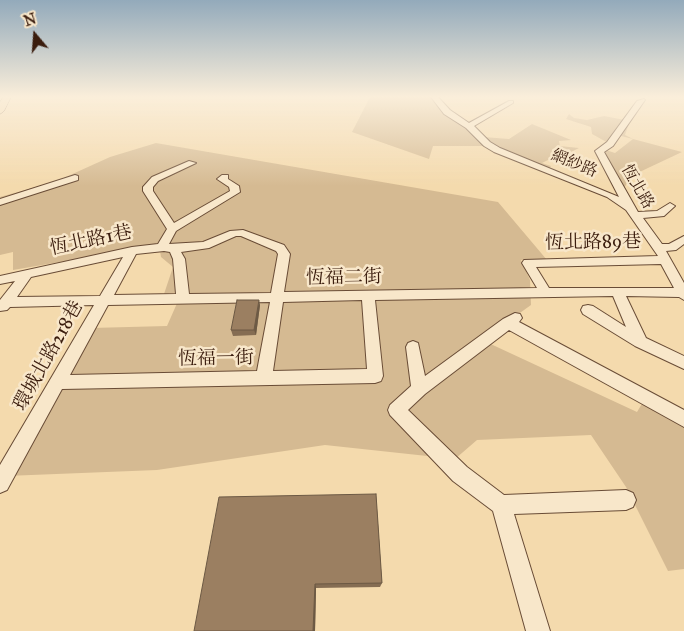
<!DOCTYPE html>
<html>
<head>
<meta charset="utf-8">
<style>
	body { margin:0 }
	#map { position:relative; width:684px; height:631px; overflow:hidden; background:#f4daad; font-family:"IM FELL Great Primer",serif }
	canvas { display:block }
	.north { position:absolute; left:10px; top:10px; width:50px; height:50px; -webkit-text-stroke:4px #f8e7ca; paint-order:stroke; rotate:342deg; font-size:14px; font-weight:700; line-height:20px; text-align:center; color:#3b1d0e }
	.north::after { content:''; display:block; margin:auto; width:18px; height:22px; background:#3b1d0e; clip-path:polygon(50% 0,100% 100%,50% 72%,0 100%) }
</style>
</head>
<body>
<div id="map">
<canvas width="684" height="631"></canvas>
<div class="north">N</div>
</div>
<script>
const ctx = document.querySelector('canvas').getContext('2d');
ctx.lineJoin = 'round';
function paint(path, color) {
  ctx.fillStyle = color;
  ctx.fill(path, 'evenodd');
}
function poly(rows) {
  const path = new Path2D();
  for (const r of rows) {
    path.moveTo(r[0], r[1]);
    for (let i = 2; i < r.length; i += 2) path.lineTo(r[i], r[i + 1]);
  }
  return path;
}
function trace(path, color, width, dash) {
  ctx.strokeStyle = color;
  ctx.lineWidth = width;
  ctx.lineCap = dash ? 'butt' : 'round';
  ctx.setLineDash(dash || []);
  ctx.stroke(path);
}
function label(font, color, halo, rows, align = 'center') {
  ctx.font = font + ' "IM FELL Great Primer","Noto Serif TC",serif';
  ctx.lineWidth = 5;
  ctx.setLineDash([]);
  ctx.textBaseline = 'middle';
  ctx.strokeStyle = halo;
  ctx.fillStyle = color;
  for (const [text, x, y, turn = 0] of rows) {
    ctx.save();
    ctx.translate(x, y);
    ctx.rotate((+turn || 0) * Math.PI / 180);
    ctx.textAlign = isNaN(turn) ? turn : align;
    if (halo) ctx.strokeText(text, 0, 0);
    ctx.fillText(text, 0, 0);
    ctx.restore();
  }
}
const green = poly([
	[370,97,434,97,486,146,433,146,429,159,352,132],
	[569,114,574,118,587,120,604,116,630,121,625,135,633,139,682,152,631,176,623,190,603,149,615,153,633,139,617,135,610,144,592,134,591,127,566,119],
	[532,124,571,140,559,141,560,146,579,148,569,153,572,158,569,159,556,156,542,163,551,166,549,169,504,152,484,137,509,139],
	[156,143,498,202,547,260,521,260,530,280,531,305,482,340,637,412,646,397,684,417,684,569,668,571,626,487,591,435,477,440,455,459,325,445,157,470,6,476,91,328,167,326,182,292,164,294,173,267,161,257,159,245,13,270,13,252,0,255,0,197,57,181,110,157]
]);
const minor = poly([
	[431,97,438,97,450,110,469,123,509,101,513,101,513,103,474,126,490,142,500,148,619,197,595,151,607,142,637,101,644,99,645,100,613,146,604,152,638,212,657,211,670,203,675,206,664,216,643,218,662,244,669,244,684,236,684,244,676,250,666,251,684,283,684,300,679,297,626,296,646,338,684,356,684,369,635,346,583,314,581,310,583,306,588,305,593,306,626,327,613,296,375,300,383,376,381,381,375,383,62,389,7,490,0,493,0,465,94,305,10,307,7,310,0,311,0,300,15,281,0,284,0,276,132,247,158,244,167,229,143,191,143,187,152,177,189,161,196,163,158,181,153,187,153,191,174,223,230,191,229,187,217,179,222,175,228,175,228,179,239,186,240,192,176,231,169,244,203,242,230,231,243,230,284,245,290,254,284,292,537,288,522,263,524,260,658,256,626,210,607,197,494,152,484,146,466,128,444,114,431,97],
	[236,236,241,236,276,251,278,254,271,293,189,294,185,259,181,252,209,248,236,236],
	[164,251,170,252,173,259,176,294,114,295,136,254,164,251],
	[123,257,100,296,17,297,31,277,123,257],
	[661,264,674,288,549,288,536,267,661,264],
	[362,300,367,369,273,371,283,302,362,300],
	[270,302,257,371,70,375,108,305,270,302],
	[75,175,78,176,78,180,0,205,0,199,75,175],
	[515,313,520,314,522,318,519,322,684,410,684,427,509,330,425,394,408,410,467,467,504,495,626,490,633,493,636,500,633,507,626,510,514,514,550,631,526,631,493,511,453,481,390,415,388,410,390,405,411,386,406,347,408,343,413,341,418,343,425,376,503,319,515,313]
]);
const major = poly([
	[3,97,11,97,4,111,0,114,0,102,3,97]
]);
const wall = poly([
	[260,305,256,335,233,336,231,330],
	[376,494,382,583,380,587,316,588,315,631,194,631]
]);
const shadedWall = poly([
	[259,300,260,305,256,335,254,330],
	[315,584,316,588,315,631,313,631]
]);
const building = poly([
	[237,300,259,300,254,330,231,330,237,300],
	[376,494,382,583,315,584,313,631,194,631,219,497,376,494]
]);
const farStreetnames = [
	["網紗路",574,164,22],
	["恆北路",637,187,60]
];
const streetNames = [
	["恆北路1巷",91,241,-12],
	["恆北路89巷",593,243,-1],
	["恆福二街",344,278,-1],
	["環城北路218巷",49,356,-61],
	["恆福一街",216,359,-1]
];
paint(green, '#d5ba92');
trace(minor, '#694c36', 2);
trace(major, '#3b1d0e', 1);
paint(minor, '#f8e7ca');
paint(major, '#f4daad');
paint(wall, '#856d53');
paint(shadedWall, '#6c5944');
paint(building, '#9b7f61');
trace(building, '#6c5944', 1);
const sky = ctx.createLinearGradient(0, 0, 0, 186);
sky.addColorStop(0, '#93aabb');
sky.addColorStop(0.52, '#faeeda');
sky.addColorStop(1, '#faeeda00');
ctx.fillStyle = sky;
ctx.fillRect(0, 0, 684, 186);
label('16px', '#3b1d0e', '#f8e7ca', farStreetnames);
label('19px', '#3b1d0e', '#f8e7ca', streetNames);
</script>
</body>
</html>
